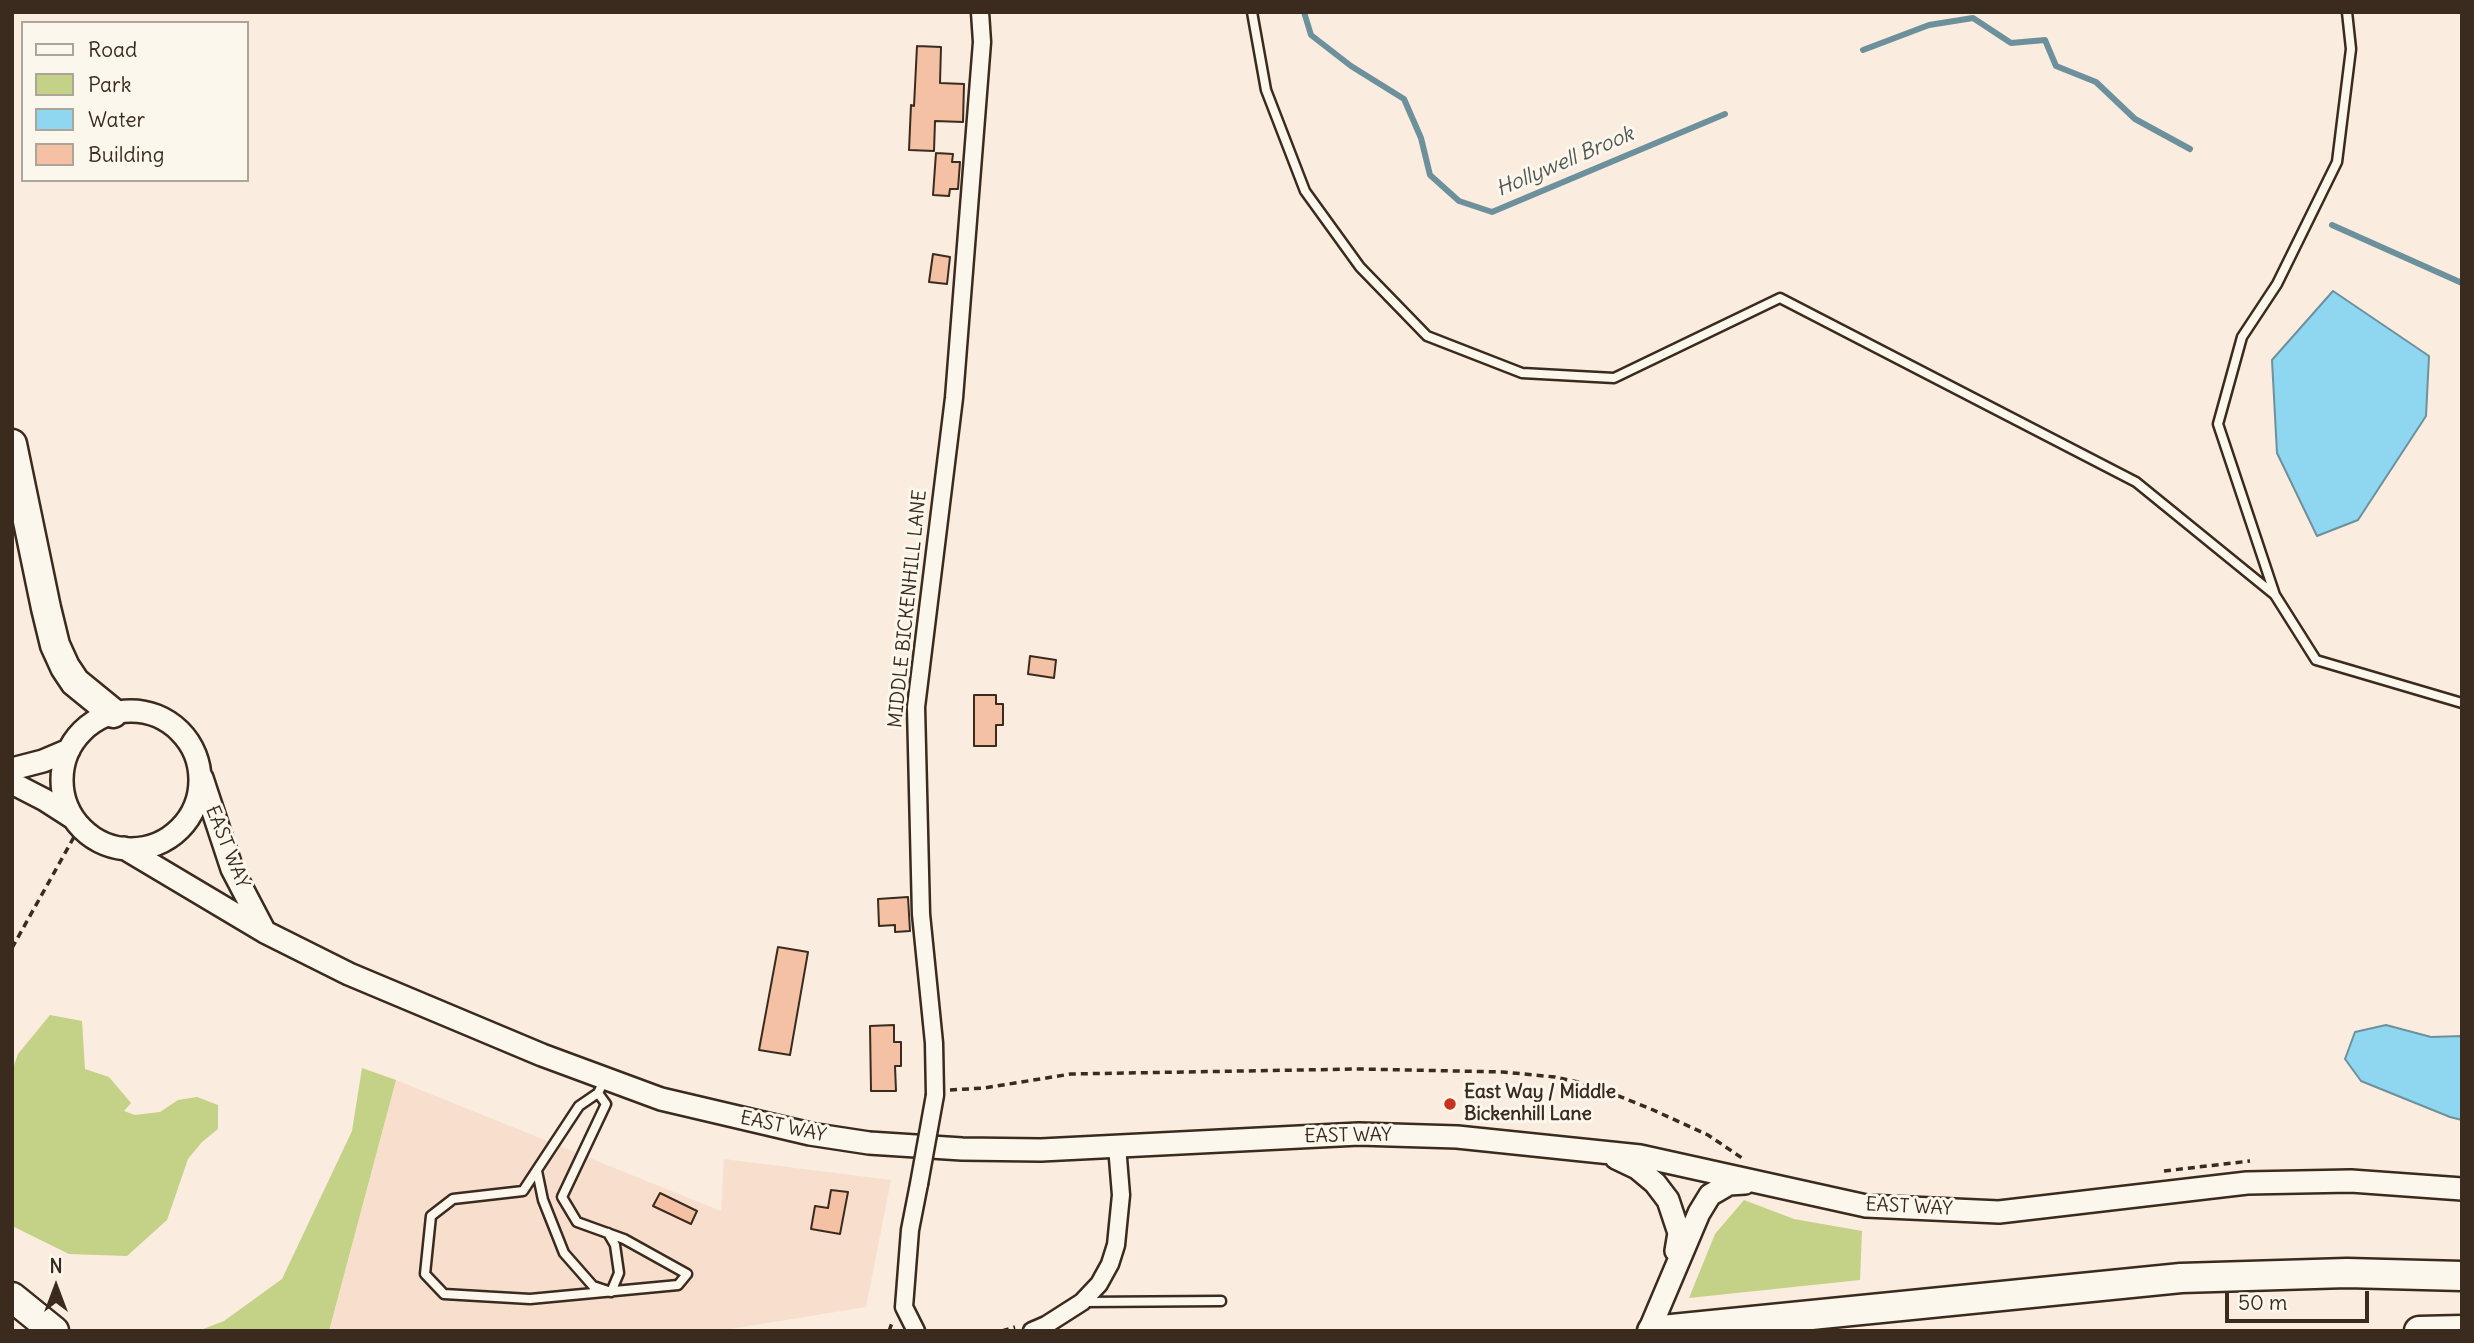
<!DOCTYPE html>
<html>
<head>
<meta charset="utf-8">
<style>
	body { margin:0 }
	#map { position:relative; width:2474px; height:1343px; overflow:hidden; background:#faecde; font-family:Delius,sans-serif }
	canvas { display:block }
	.frame { position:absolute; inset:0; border:14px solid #3b2a1e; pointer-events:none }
	.legend { position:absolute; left:21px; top:21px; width:228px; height:161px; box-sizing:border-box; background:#fbf7ec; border:2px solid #aea59a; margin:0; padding:9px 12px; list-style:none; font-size:21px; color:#3b2a1e }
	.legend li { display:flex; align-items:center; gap:14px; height:35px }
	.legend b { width:35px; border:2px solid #aea59a }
	.north { position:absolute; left:21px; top:1252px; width:70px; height:70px; -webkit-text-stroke:5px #fbf7ec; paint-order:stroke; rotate:0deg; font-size:19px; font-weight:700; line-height:28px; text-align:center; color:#3b2a1e }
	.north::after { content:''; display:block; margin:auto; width:24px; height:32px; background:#3b2a1e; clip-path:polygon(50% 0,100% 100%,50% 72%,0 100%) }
	.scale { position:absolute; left:2225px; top:1291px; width:144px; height:32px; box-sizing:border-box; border:4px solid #3b2a1e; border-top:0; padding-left:9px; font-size:21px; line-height:24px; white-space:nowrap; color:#3b2a1e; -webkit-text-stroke:5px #fbf7ec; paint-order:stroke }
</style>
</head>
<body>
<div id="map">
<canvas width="2474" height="1343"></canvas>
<div class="frame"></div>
<ul class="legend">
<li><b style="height:9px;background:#fbf7ec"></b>Road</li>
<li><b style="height:19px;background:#c3d286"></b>Park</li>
<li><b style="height:19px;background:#8fd6f0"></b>Water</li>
<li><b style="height:19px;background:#f4c1a4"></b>Building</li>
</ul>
<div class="north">N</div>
<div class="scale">50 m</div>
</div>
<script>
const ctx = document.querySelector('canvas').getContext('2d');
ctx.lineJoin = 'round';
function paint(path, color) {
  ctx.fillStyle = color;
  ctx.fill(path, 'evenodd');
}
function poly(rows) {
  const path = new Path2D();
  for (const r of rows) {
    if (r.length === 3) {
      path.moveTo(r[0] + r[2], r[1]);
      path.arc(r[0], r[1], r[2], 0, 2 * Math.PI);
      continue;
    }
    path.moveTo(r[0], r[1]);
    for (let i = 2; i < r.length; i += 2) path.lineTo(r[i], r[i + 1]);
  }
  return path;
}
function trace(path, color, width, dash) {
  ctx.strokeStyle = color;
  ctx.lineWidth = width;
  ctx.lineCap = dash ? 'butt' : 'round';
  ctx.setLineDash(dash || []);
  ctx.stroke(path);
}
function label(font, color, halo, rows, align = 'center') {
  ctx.font = font + ' Delius,sans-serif';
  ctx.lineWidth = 6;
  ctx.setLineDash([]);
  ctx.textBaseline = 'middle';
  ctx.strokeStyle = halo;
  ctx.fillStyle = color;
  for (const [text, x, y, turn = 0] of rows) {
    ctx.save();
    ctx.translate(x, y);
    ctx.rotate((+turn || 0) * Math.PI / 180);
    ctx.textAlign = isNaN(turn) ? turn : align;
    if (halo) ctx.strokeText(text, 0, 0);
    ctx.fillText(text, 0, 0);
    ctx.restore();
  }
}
const built = poly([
	[396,1080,721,1211,724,1159,891,1180,866,1307,718,1331,329,1331]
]);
const green = poly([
	[50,1015,82,1021,85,1069,109,1077,131,1103,124,1111,135,1115,160,1112,178,1100,197,1097,218,1105,218,1129,202,1142,188,1159,167,1220,127,1256,69,1254,12,1226,12,1071,18,1054],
	[362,1068,396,1080,329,1331,198,1331,224,1321,282,1279,352,1131],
	[1744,1200,1794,1219,1862,1231,1860,1280,1689,1298,1715,1234]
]);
const water = poly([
	[2333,291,2429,356,2426,416,2358,520,2317,536,2277,453,2272,360,2333,291],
	[2386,1025,2431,1037,2462,1036,2462,1120,2450,1117,2361,1081,2345,1059,2355,1032,2386,1025]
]);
const stream = poly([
	[1304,12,1311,35,1351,66,1404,99,1421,138,1430,175,1459,201,1492,212,1725,114],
	[1863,50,1929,25,1973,18,2011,43,2045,40,2056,66,2096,82,2135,119,2190,149],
	[2332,225,2462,283]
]);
const building = poly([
	[917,46,941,47,940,83,964,84,963,122,935,121,934,151,909,150,911,105,914,106,917,46],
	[936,153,953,154,952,162,960,162,958,189,950,189,949,196,933,195,936,153],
	[933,254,950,257,947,284,929,282,933,254],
	[1030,656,1056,660,1054,678,1028,674,1030,656],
	[974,695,996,695,996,704,1003,704,1003,725,996,725,996,746,974,746,974,695],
	[908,897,910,931,895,932,895,925,879,926,878,899,908,897],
	[778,947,808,952,790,1055,759,1050,778,947],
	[894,1025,894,1042,901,1042,901,1066,895,1066,896,1091,871,1091,870,1026,894,1025],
	[831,1190,848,1192,840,1234,811,1229,815,1206,828,1208,831,1190],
	[660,1193,697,1211,691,1224,653,1206,660,1193]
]);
const path = poly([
	[12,948,74,837],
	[950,1090,984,1088,1071,1074,1358,1069,1503,1072,1555,1077,1591,1085,1651,1109,1708,1135,1742,1158],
	[2164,1171,2250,1161],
	[889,1331,892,1323],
	[1002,1331,1015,1327]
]);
const lane = poly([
	[1252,12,1266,90,1305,191,1360,267,1427,336,1522,373,1614,378,1780,298,2136,482,2275,595],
	[2347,12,2351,49,2337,162,2277,284,2242,337,2218,424,2275,595,2316,660,2462,703],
	[598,1093,606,1104,562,1197,577,1222,624,1239,687,1274,678,1285,530,1299,444,1294,425,1274,431,1216,453,1199,523,1191,579,1106,598,1093,605,1079],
	[537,1171,543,1200,564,1253,593,1286,611,1292,619,1273,615,1245,608,1233],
	[1084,1302,1221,1301]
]);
const street = poly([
	[935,1095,934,1043,921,914,916,707,954,398,982,42,980,12],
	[916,1331,904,1307,910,1230,919,1184],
	[1032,1331,1046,1325,1082,1302,1099,1284,1110,1264,1116,1245,1121,1195,1117,1146]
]);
const secondary = poly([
	[131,780,69],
	[12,769,43,761,69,750],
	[202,778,232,869,265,932],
	[12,783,45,800,73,818],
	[124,848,265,932,349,974,542,1055,661,1099,810,1134,869,1143,962,1149,1041,1150,1359,1134,1457,1137,1640,1156,1866,1206,1999,1212,2247,1183,2351,1181,2462,1189],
	[1616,1158,1637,1168,1655,1183,1668,1200,1679,1233,1676,1251],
	[1649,1331,1699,1213,1710,1195,1729,1184,1745,1183]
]);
const highway = poly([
	[12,444,46,608,55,645,65,667,75,682,113,713],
	[12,1297,54,1331],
	[1652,1331,2181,1278,2347,1273,2462,1276],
	[2419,1331,2462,1330]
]);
const streetBridge = poly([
	[919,1184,935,1095]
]);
const markers = [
	[1450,1104,7,"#c8321e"]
];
const streetNames = [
	["MIDDLE BICKENHILL LANE",908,609,-84],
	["EAST WAY",227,847,68],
	["EAST WAY",783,1127,12],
	["EAST WAY",1348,1136,-1],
	["EAST WAY",1909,1207,3]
];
const poiNames = [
	["East Way / Middle",1464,1093],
	["Bickenhill Lane",1464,1115]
];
const waterNames = [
	["Hollywell Brook",1565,162,-23]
];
paint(built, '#f8dfcd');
paint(green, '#c3d286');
paint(water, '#8fd6f0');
trace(water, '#6d919c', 2);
trace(stream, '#6d919c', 6);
paint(building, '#f4c1a4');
trace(building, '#3b2a1e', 2);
trace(lane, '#3b2a1e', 13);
trace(street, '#3b2a1e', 21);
trace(secondary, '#3b2a1e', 26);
trace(highway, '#3b2a1e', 33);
trace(path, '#3b2a1e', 3.5, [7, 5]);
trace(lane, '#fbf7ec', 8);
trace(street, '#fbf7ec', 16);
trace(secondary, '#fbf7ec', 21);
trace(highway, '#fbf7ec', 28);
trace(streetBridge, '#3b2a1e', 21, []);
trace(streetBridge, '#fbf7ec', 16);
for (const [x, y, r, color] of markers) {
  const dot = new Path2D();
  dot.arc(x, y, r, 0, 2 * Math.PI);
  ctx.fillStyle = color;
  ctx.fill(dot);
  trace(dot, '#fbf7ec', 2.5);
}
label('19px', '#3b2a1e', '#fbf7ec', streetNames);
label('bold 19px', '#3b2a1e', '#fbf7ec', poiNames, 'left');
label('italic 21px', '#505552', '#fbf7ec', waterNames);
</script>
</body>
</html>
